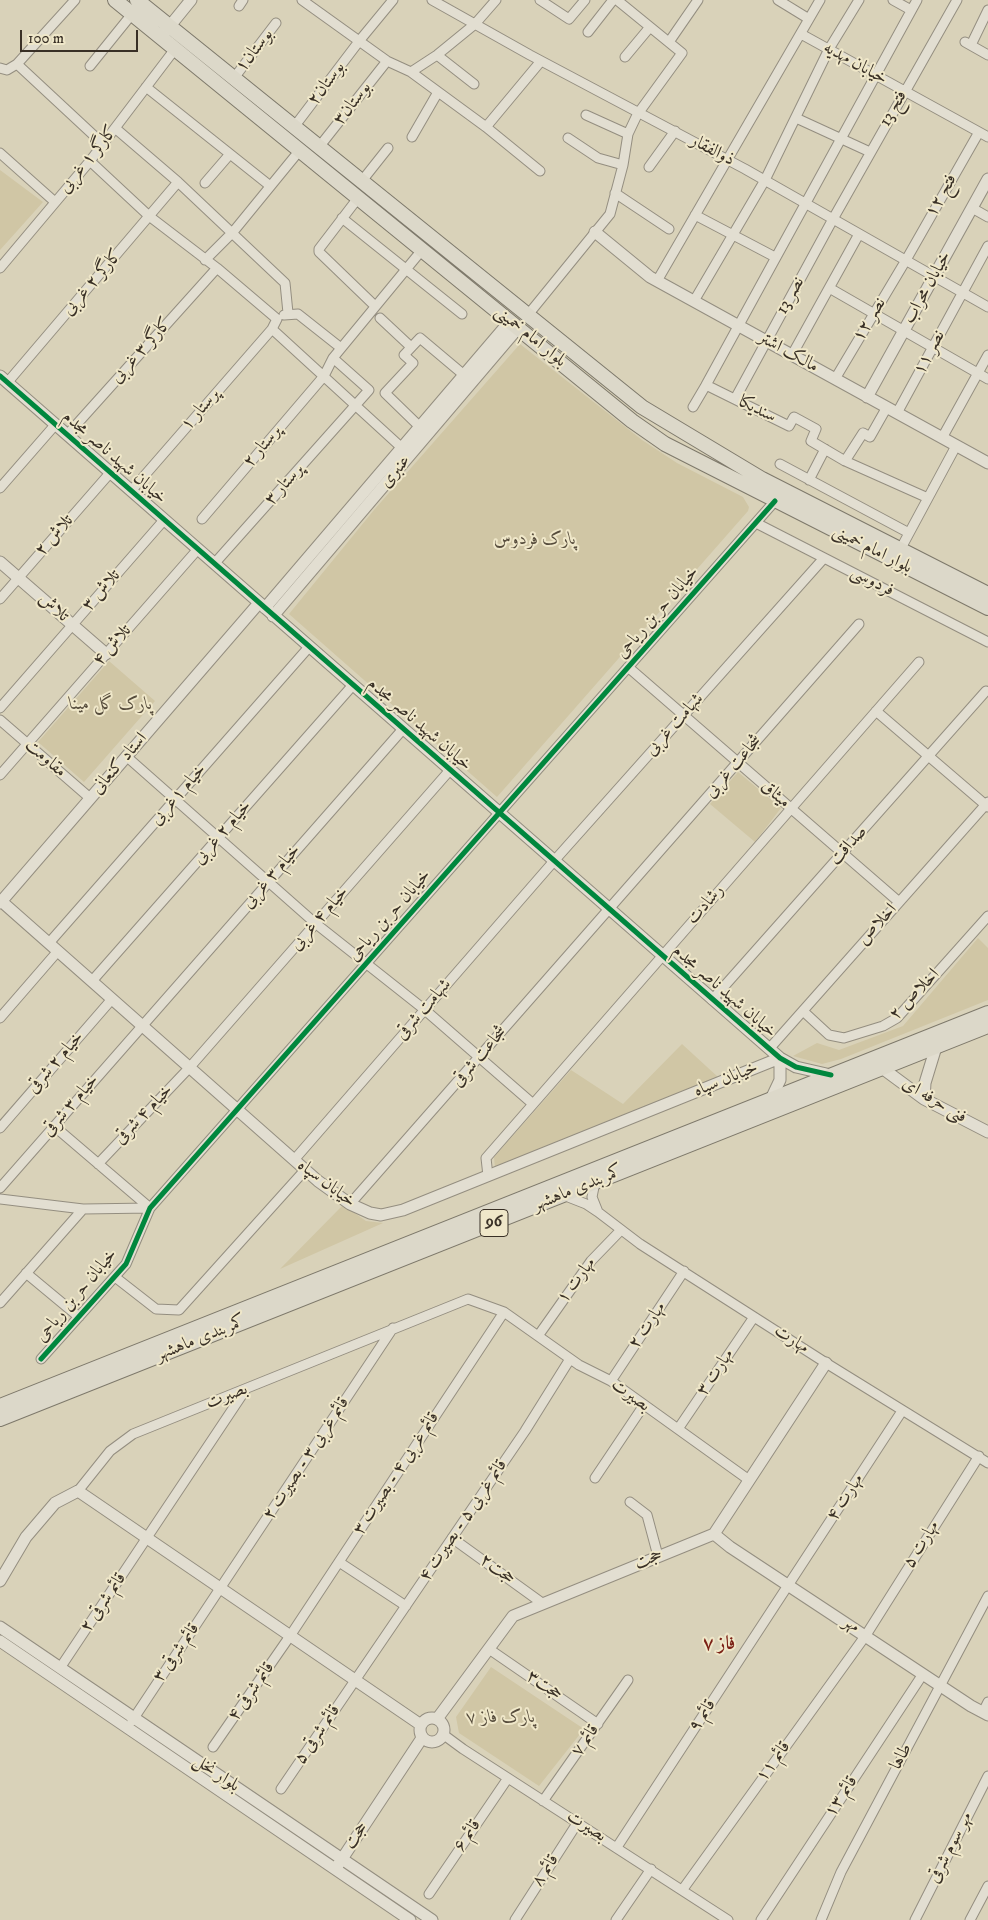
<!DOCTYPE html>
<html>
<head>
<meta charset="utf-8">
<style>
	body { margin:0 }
	#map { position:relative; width:988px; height:1920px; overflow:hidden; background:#d9d2b9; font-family:"IM FELL DW Pica",serif }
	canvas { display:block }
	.scale { position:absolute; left:20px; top:30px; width:118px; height:22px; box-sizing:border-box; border:2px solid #393026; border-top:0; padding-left:6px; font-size:15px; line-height:18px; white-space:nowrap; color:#393026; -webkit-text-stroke:4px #efe7c9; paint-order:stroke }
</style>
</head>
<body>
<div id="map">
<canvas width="988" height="1920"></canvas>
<div class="scale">100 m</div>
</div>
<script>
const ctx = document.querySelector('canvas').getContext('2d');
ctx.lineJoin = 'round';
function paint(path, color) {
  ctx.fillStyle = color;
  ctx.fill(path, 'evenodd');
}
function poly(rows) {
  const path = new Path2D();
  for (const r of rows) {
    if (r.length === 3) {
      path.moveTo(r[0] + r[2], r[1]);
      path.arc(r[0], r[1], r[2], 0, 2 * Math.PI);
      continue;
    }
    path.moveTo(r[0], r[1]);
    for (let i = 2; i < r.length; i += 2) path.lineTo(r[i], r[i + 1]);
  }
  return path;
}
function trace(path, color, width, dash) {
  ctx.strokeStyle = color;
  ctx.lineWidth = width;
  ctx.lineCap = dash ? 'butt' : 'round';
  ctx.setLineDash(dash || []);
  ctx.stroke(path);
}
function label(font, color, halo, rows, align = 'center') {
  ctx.font = font + ' "IM FELL DW Pica",Amiri,serif';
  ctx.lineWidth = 4;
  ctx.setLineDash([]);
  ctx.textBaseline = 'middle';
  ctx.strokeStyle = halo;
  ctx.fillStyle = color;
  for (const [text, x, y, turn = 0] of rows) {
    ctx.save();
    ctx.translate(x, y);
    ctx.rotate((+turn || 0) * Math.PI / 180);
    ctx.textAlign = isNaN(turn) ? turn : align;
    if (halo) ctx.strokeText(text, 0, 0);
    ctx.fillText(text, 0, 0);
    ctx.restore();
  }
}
const green = poly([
	[0,170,43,202,0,250],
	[520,344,642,440,677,463,743,497,749,507,748,511,497,797,289,614,374,510],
	[109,661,155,701,84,782,38,742],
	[738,772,781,808,755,842,710,804],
	[978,938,988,948,988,1000,841,1059,822,1064,793,1056,817,1043,839,1050,903,1026],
	[682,1044,718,1077,495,1168,494,1157,571,1070,623,1104],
	[343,1205,366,1221,383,1223,280,1269],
	[491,1667,584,1729,539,1786,459,1733,456,1717]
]);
const minor = poly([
	[302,0,387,61,411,72,486,127,540,171],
	[432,0,530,55,745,169,988,307],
	[540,0,569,19,585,0],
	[778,0,809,19],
	[893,0,911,10],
	[917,0,706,385,789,426,794,417,816,429,811,441,845,461,928,498],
	[239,6,243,0],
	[588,32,613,0],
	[801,34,988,137],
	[669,42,698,0],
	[965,42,988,55],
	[971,45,988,10],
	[437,55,474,84],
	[625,57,650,27],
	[17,64,103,144],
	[90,66,132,14],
	[0,68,7,70,17,64,75,0],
	[411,72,437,55,475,24,496,0],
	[234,78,276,23],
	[146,87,269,185],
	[586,115,628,134],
	[796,118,870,152],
	[294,127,360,40,393,0],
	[486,127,541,61],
	[115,128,178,182,285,283,288,313],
	[412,137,438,92],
	[568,138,598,158,623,165],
	[319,147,387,61],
	[0,153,55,202],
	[90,161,149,216,217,268,277,319,272,329,402,448],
	[649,167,675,131],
	[361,182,388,148],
	[205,183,230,154],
	[615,193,669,229],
	[358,198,319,249,319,252,375,306],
	[972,208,988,217],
	[695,215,775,257],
	[342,218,462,314],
	[205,260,233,232,300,150],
	[0,268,90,161,175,49],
	[657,281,820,0],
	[831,289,988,379],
	[694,301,765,180,829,49,859,0],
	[284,315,298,314,341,348],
	[527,316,610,214,623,165,628,134,637,115,682,53,617,0],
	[380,318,411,347],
	[792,355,859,234],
	[835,379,906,260,979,132],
	[7,383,178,182],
	[735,399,833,219,957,0],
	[693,407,706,385],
	[897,413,988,246],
	[420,427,385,393,413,363,404,355,420,338,464,375],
	[67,435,217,268],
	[942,438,988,355],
	[845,461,863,433,870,437,887,407],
	[780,464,909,533],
	[809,480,825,449],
	[0,488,55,425],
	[131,491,272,329],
	[202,519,324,376,333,358,422,250],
	[756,523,988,642],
	[900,550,956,446],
	[214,564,369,390,333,358],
	[0,599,110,473],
	[628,667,899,902],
	[0,708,164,520],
	[876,711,988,807],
	[0,720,90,798],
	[126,756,315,923,425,1010,533,1104],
	[0,775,198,549],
	[49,943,309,647],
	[92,981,353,685],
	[712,1000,986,691],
	[803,1011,829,1035,844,1038,883,1026,897,1018,988,916],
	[0,1018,58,951],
	[769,1049,988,802],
	[54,1126,150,1208],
	[0,1128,112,999],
	[294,1160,554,861,824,558],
	[98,1164,190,1067,450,770],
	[488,1176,486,1158,919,662],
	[0,1188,403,729],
	[563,1195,586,1204,598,1212,592,1197,595,1182],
	[0,1199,83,1209,150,1208],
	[350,1204,859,624],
	[598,1212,640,1244,826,1363,988,1463],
	[26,1273,79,1317],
	[115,1277,156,1309,179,1310,305,1170],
	[0,1303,83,1209],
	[538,1336,591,1261,621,1230],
	[41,1359,126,1264,150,1208,775,501],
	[611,1381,684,1271],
	[678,1429,754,1317],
	[595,1478,644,1405],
	[78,1491,110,1451,133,1434,468,1299,504,1312,579,1365,611,1381,749,1480],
	[630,1502,647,1515,658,1556],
	[452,1538,542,1603],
	[339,1562,406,1606],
	[489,1649,598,1724],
	[60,1668,246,1389],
	[983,1712,988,1702],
	[132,1721,393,1328],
	[444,1735,463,1749,728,1920],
	[213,1747,290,1636,504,1312],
	[281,1789,525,1431,570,1359],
	[543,1801,628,1680],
	[617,1847,902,1411],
	[683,1889,866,1635,979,1456],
	[429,1894,508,1778],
	[515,1920,578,1822],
	[616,1920,651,1869],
	[761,1920,923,1674],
	[821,1920,841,1872,988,1596],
	[915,1920,988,1776],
	[970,1920,988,1886]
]);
const tertiary = poly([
	[165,32,191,0],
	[595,232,650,277,988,463],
	[0,376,780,1058,796,1067,831,1075],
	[867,397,988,179],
	[0,562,106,654],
	[265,608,510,321],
	[273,616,518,328],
	[0,900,318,1181,350,1204,370,1213,381,1215,403,1210,780,1058],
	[0,903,259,603],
	[882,1068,924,1099,988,1132],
	[771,1099,780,1080,780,1058],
	[924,1099,925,1083,936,1047],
	[714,1534,730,1547,971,1706,988,1715],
	[0,1581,26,1537,55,1503,78,1491,421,1725],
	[0,1627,432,1920],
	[0,1641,410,1920],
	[432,1730,12],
	[437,1719,513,1616,714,1534,826,1363],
	[338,1865,422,1738]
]);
const primary = poly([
	[115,0,632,421,665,444,988,608],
	[137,0,642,407,762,479,988,594],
	[0,1406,988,1013],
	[0,1419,988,1026]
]);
const cycleway = poly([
	[0,376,780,1058,796,1067,831,1075],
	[41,1359,126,1264,150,1208,775,501]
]);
const shields = [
	[494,1223,28]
];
const shieldNames = [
	["96",494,1223]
];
const streetNames = [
	["بوستان۱",255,51,-52],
	["خیابان مهدیه",855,64,29],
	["بوستان۲",327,84,-53],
	["بوستان۳",353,104,-52],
	["فتح 13",894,109,-61],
	["ذوالفقار",712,151,28],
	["کارگر ۱ غربی",89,160,-51],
	["فتح ۱۲",942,196,-61],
	["کارگر ۲ غربی",93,283,-49],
	["خیابان محراب",928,288,-61],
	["نصر 13",791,296,-61],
	["نصر ۱۲",870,320,-59],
	["بلوار امام خمینی",530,337,39],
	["کارگر ۳ غربی",142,351,-48],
	["مالک اشتر",788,353,29],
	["نصر ۱۱",930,353,-62],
	["پرستار ۱",201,410,-49],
	["سندیکا",757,410,26],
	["پرستار ۲",263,447,-50],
	["خیابان شهید ناصر مجدم",114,458,41],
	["عنبری",396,472,-50],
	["پرستار ۳",285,485,-48],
	["تلاش ۲",55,536,-49],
	["بلوار امام خمینی",872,550,27],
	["فردوسی",872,582,27],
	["تلاش ۳",102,591,-49],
	["تلاش",53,608,41],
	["خیابان حر بن ریاحی",658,613,-49],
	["تلاش ۴",113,646,-49],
	["خیابان شهید ناصر مجدم",419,725,41],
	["شهامت غربی",675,725,-48],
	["مقاومت",45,759,41],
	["استاد کنعانی",120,764,-49],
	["شجاعت غربی",734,767,-49],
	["خیام ۱غربی",179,795,-49],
	["میثاق",775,795,41],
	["خیام ۲ غربی",223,833,-49],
	["صداقت",849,846,-48],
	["خیام ۳ غربی",272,877,-49],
	["رشادت",706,905,-49],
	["خیابان حر بن ریاحی",390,916,-49],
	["خیام ۴ غربی",320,919,-49],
	["اخلاص",878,925,-48],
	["خیابان شهید ناصر مجدم",724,992,41],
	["اخلاص ۲",915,995,-46],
	["شهامت شرقی",424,1010,-49],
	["شجاعت شرقی",480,1057,-49],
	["خیام ۲ شرقی",56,1063,-49],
	["خیابان سپاه",726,1080,-22],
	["فنی حرفه ای",934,1101,31],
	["خیام ۳ شرقی",71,1106,-49],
	["خیام ۴ شرقی",144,1115,-46],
	["خیابان سپاه",326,1184,37],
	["کمربندی ماهشهر",578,1189,-22],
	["مهارت ۱",577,1281,-53],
	["خیابان حر بن ریاحی",77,1296,-50],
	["مهارت ۲",648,1326,-56],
	["کمربندی ماهشهر",201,1339,-22],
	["مهارت",791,1340,33],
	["مهارت ۳",716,1373,-56],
	["بصیرت",630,1396,35],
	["بصیرت",227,1397,-22],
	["قائم غربی ۳ - بصیرت ۲",307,1459,-57],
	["قائم غربی ۴ - بصیرت ۳",397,1474,-57],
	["مهارت ۴",846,1498,-57],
	["قائم غربی ۵ - بصیرت ۴",464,1521,-56],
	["مهارت ۵",922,1545,-58],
	["حجت",649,1560,-22],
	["حجت۲",497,1570,36],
	["قائم شرقی ۲",104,1603,-56],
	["مهر",851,1625,33],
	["قائم شرقی ۳",177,1653,-55],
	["حجت۳",544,1686,34],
	["قائم شرقی ۴",252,1692,-55],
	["قائم ۹",703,1716,-57],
	["قائم شرقی ۵",318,1735,-56],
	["قائم ۷",586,1741,-55],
	["طاها",902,1757,-62],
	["قائم ۱۱",774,1762,-54],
	["بلوار نخل",216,1774,34],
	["قائم ۱۳",842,1797,-57],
	["بصیرت",586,1827,32],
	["حجت",357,1836,-56],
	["قائم ۶",468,1836,-56],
	["مهر سوم شرقی",951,1848,-63],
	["قائم ۸",546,1871,-57]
];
const parkNames = [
	["پارک فردوس",535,540],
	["پارک گل مینا",111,705],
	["پارک فاز ۷",501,1718]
];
const neighbourhoodNames = [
	["فاز ۷",719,1645]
];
paint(green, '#d0c6a5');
trace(minor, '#948e80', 11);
trace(tertiary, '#948e80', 13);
trace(primary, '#7e796b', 16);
trace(minor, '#e2ded1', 9);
trace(tertiary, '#e2ded1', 11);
trace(primary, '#dcd8c9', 14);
trace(cycleway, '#00873e', 5);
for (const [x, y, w] of shields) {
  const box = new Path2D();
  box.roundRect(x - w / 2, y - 13.5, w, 27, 4);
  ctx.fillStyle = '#efe7c9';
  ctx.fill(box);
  trace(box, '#393026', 1);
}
label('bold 16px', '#393026', null, shieldNames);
label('18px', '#393026', '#efe7c9', streetNames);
label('italic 18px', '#564c3c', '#efe7c9', parkNames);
label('bold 19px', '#7a1f14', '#efe7c9', neighbourhoodNames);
</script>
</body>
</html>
